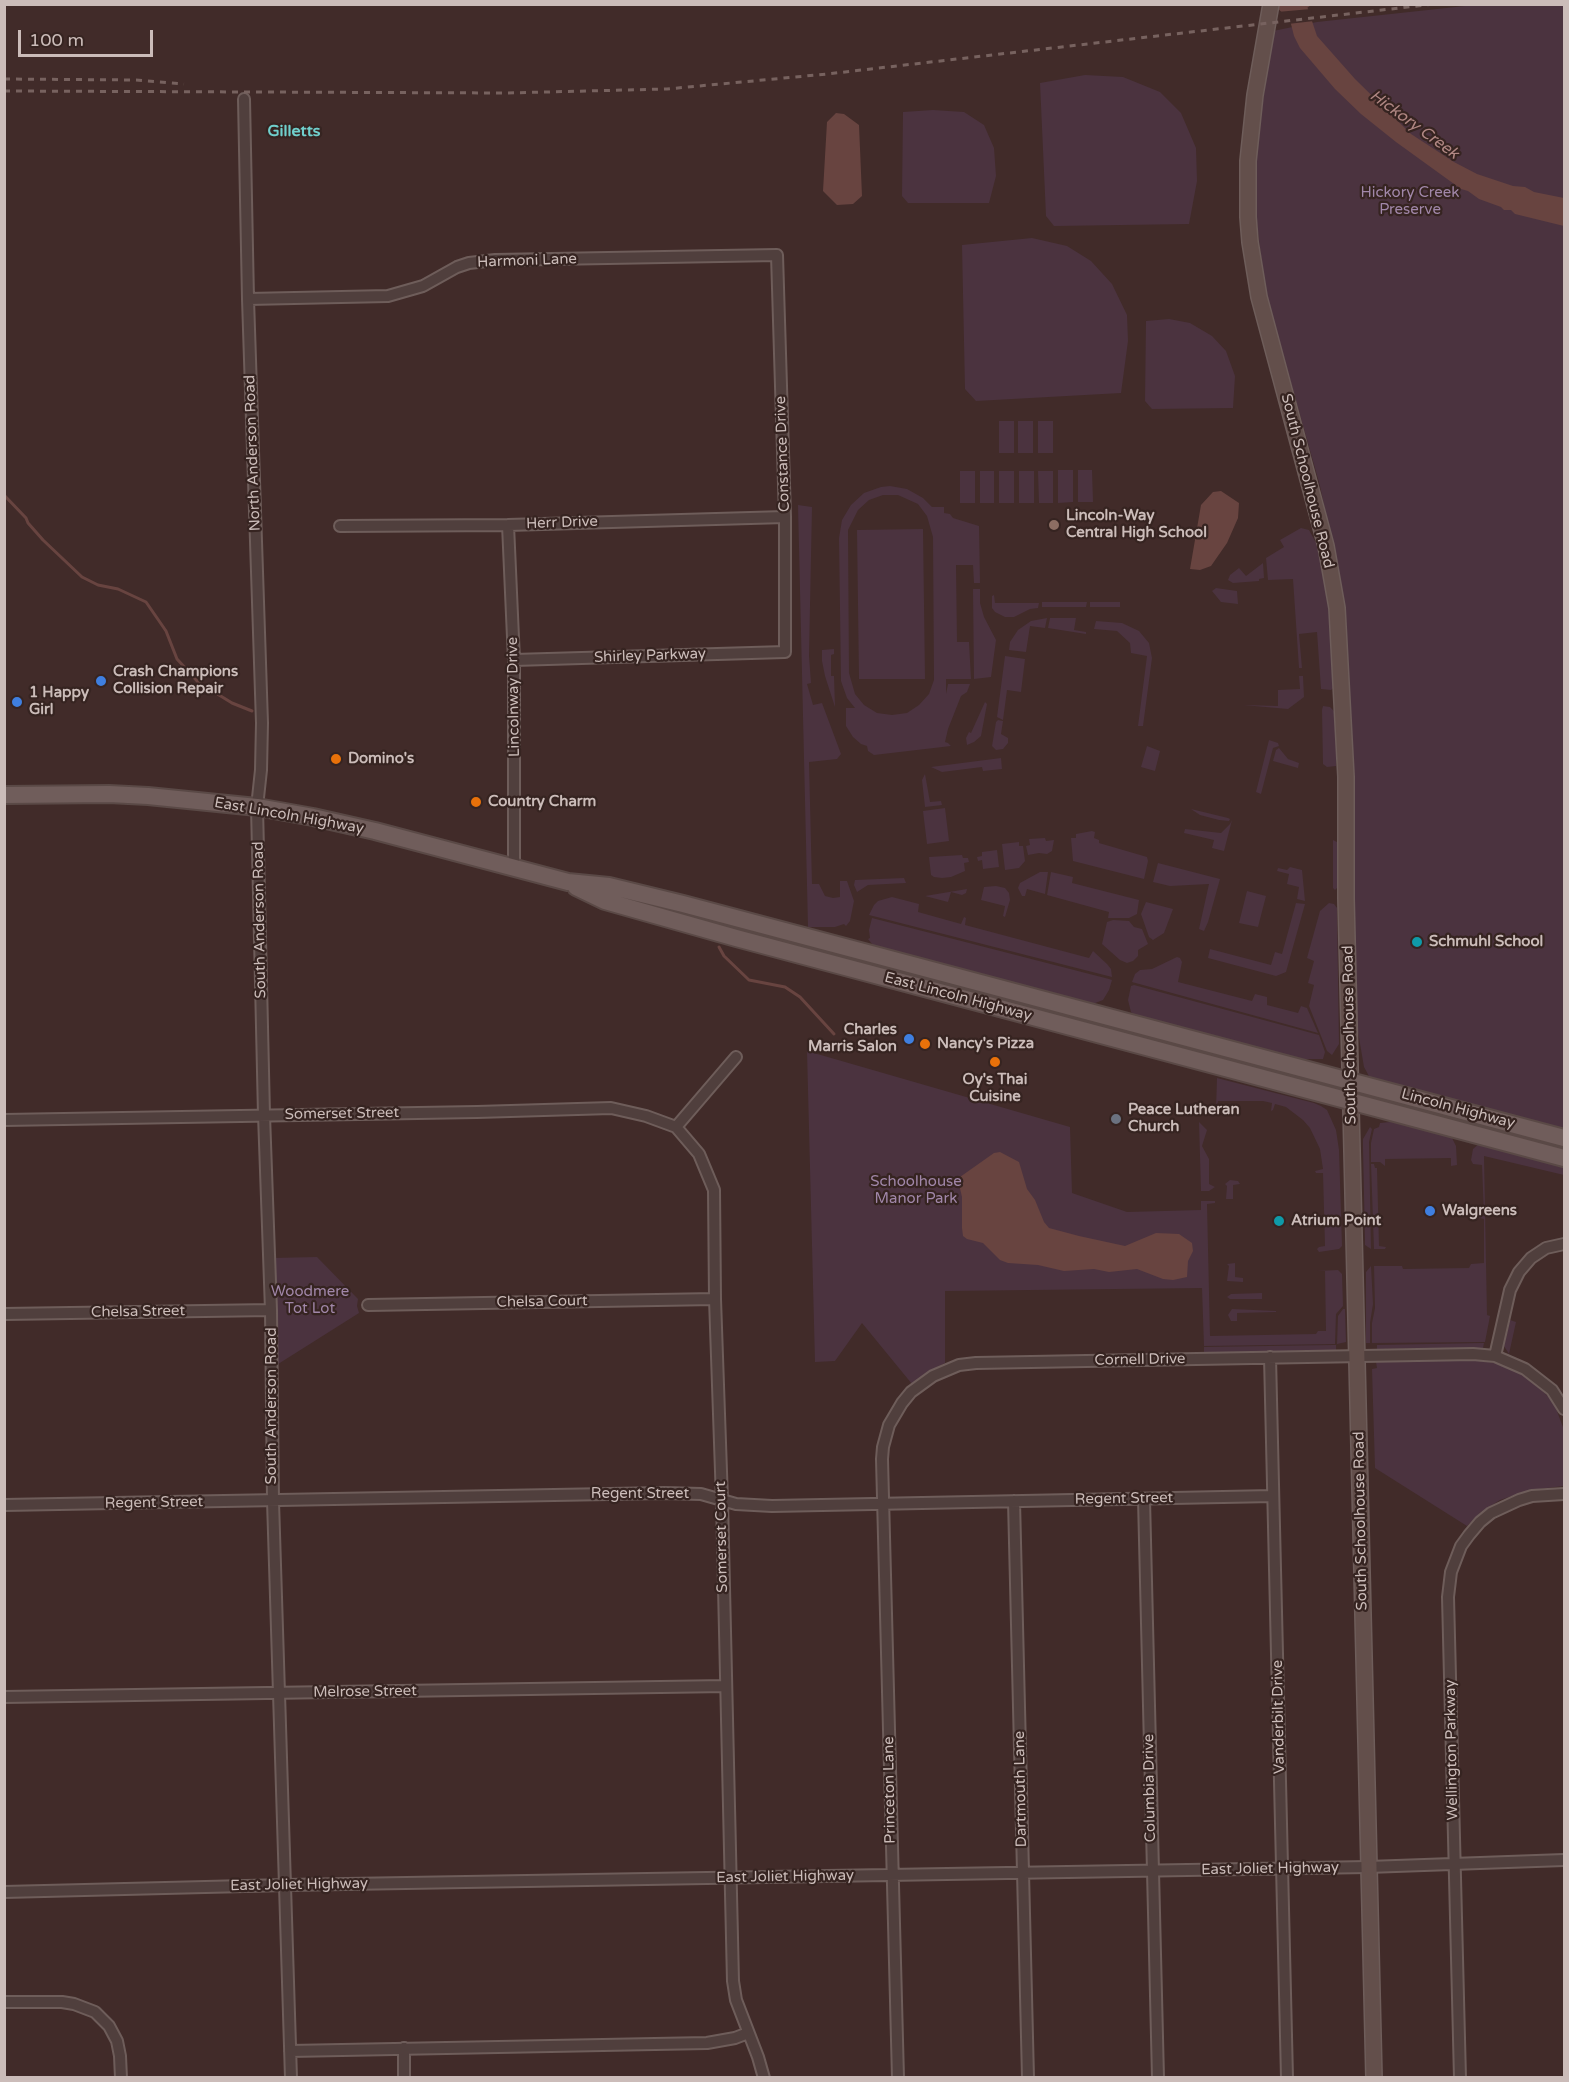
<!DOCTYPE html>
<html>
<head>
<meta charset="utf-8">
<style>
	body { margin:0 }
	#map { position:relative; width:1569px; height:2082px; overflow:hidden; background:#412b29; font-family:"Varela Round",sans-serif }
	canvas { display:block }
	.frame { position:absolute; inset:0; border:6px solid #cbbcb9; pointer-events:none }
	.scale { position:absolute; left:18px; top:30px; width:135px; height:27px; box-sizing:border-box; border:3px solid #cbbcb9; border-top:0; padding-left:8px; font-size:18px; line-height:21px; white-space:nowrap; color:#cbbcb9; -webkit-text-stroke:4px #362421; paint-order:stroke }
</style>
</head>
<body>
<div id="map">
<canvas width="1569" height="2082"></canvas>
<div class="frame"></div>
<div class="scale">100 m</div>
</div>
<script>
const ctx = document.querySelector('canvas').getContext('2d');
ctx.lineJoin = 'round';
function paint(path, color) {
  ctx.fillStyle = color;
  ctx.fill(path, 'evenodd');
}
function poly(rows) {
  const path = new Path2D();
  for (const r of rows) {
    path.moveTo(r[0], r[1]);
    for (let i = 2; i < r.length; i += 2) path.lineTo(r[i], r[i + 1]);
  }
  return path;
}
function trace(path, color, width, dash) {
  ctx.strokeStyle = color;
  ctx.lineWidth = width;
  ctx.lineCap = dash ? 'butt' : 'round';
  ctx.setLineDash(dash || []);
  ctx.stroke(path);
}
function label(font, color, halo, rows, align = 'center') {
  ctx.font = font + ' "Varela Round",sans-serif';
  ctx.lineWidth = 4.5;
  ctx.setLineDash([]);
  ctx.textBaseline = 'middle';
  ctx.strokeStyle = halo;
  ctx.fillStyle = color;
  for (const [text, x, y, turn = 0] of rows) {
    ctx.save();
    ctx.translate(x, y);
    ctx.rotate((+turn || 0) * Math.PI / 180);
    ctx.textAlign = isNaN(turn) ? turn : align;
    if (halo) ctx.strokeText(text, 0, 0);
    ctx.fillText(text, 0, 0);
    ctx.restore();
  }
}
const green = poly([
	[1474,5,1564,5,1564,1132,1377,1082,1370,1078,1364,1067,1357,1026,1349,736,1339,577,1320,486,1265,290,1256,215,1254,167,1256,149,1273,31,1317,22],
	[1085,75,1123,77,1160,92,1181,113,1196,148,1197,181,1189,224,1054,226,1046,216,1040,83],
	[933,110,964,112,984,125,994,148,996,176,989,203,908,203,902,196,903,112],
	[1032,238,1067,246,1091,261,1112,284,1127,315,1128,341,1121,393,976,401,965,389,962,245],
	[1169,319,1190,323,1212,336,1226,351,1235,376,1233,408,1152,409,1145,401,1146,321],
	[999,421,1014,421,1014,453,999,453],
	[1018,421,1033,421,1033,453,1018,453],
	[1038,421,1053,421,1053,453,1038,453],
	[1058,470,1073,470,1073,502,1058,503],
	[1078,470,1092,470,1093,502,1078,502],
	[960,471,975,471,975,503,960,503],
	[980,471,994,471,994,503,980,503],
	[999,471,1014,471,1014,503,999,503],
	[1019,471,1034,471,1034,503,1019,503],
	[1038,471,1053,471,1053,503,1039,503],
	[890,486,907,489,923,498,932,507,944,507,944,513,950,514,953,518,979,526,980,583,974,583,973,565,956,565,957,642,969,642,971,679,946,679,946,694,948,684,970,684,967,692,961,696,948,729,945,742,948,743,951,746,874,755,868,751,867,746,861,744,853,737,846,726,846,708,855,708,847,698,841,681,839,538,842,520,851,505,864,493,881,487],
	[883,495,898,495,918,504,927,516,933,537,934,680,929,694,919,705,907,713,892,715,877,713,864,705,855,694,849,673,848,530,858,510,869,500],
	[798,505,812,507,809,656,811,683,807,684,813,705,822,703,841,754,837,759,809,762,812,884,819,884,825,896,833,898,840,897,840,881,847,881,854,901,850,921,846,926,844,924,835,927,808,927],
	[1301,528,1309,530,1315,541,1320,547,1332,621,1336,686,1331,690,1321,689,1317,632,1299,634,1302,668,1299,668,1293,579,1268,580,1266,558,1284,547,1280,540],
	[923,529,925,679,859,679,857,530],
	[1263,563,1264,578,1259,579,1259,581,1233,583,1228,580,1230,575,1239,568,1246,576],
	[1216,588,1237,591,1238,604,1221,602,1212,591],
	[973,589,980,589,980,603,984,617,996,640,991,677,974,679],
	[994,595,995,603,1039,603,1038,608,1030,609,1014,617,1005,617,995,612,992,608,992,596],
	[1042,602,1087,602,1086,607,1042,607],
	[1090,602,1120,602,1120,607,1090,607],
	[1047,618,1045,628,1030,626,1026,652,1009,650,1010,642,1018,630,1031,621],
	[1050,618,1076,618,1074,630,1086,632,1086,634,1048,628],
	[1096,621,1122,623,1139,631,1149,643,1152,658,1143,726,1138,726,1147,656,1131,653,1130,643,1117,631,1094,629],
	[834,649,834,654,831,655,831,676,834,676,835,707,825,676,822,661,822,650],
	[1005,656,1025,659,1021,692,1007,690,1003,720,997,717],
	[1299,676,1303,676,1304,697,1288,709,1243,705,1278,706,1278,690,1300,689],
	[985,702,987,704,981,736,974,742,967,745,966,738,969,732,971,733],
	[1323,706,1330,707,1337,714,1336,766,1327,767,1323,764,1322,710],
	[998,720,1003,721,1001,734,1008,738,1008,743,1003,749,996,750,992,746,996,722],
	[1269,740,1278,743,1279,746,1273,748,1261,794,1256,792],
	[1147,746,1160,751,1155,771,1141,767],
	[1279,748,1288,759,1299,763,1298,768,1273,761,1276,750],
	[1001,758,1002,769,983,771,982,767,942,772,931,767],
	[925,774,930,802,941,801,942,805,925,807,922,780],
	[945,808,949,841,927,844,923,811],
	[1191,809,1228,818,1230,819,1229,821,1219,820,1200,815],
	[1232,820,1224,851,1212,848,1214,840,1184,833,1185,829,1221,833,1230,824],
	[1092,831,1095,832,1094,838,1099,840,1099,843,1147,857,1148,861,1144,879,1073,861,1071,838,1076,838,1076,834],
	[1045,838,1046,841,1054,840,1052,851,1047,854,1039,853,1028,855,1026,846,1030,845,1029,839],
	[1333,840,1337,842,1337,888,1335,890,1333,888],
	[1019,842,1019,846,1023,846,1025,861,1019,868,1005,870,1002,844],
	[997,850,999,867,983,869,982,860,978,861,977,857,982,856,982,852],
	[962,855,963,858,968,858,969,862,964,863,965,871,951,877,942,878,934,877,931,875,929,857],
	[1158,863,1220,879,1208,922,1204,931,1199,929,1209,884,1170,886,1153,882],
	[1290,867,1302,870,1305,901,1297,899,1299,887,1287,884,1289,874,1277,871,1278,868,1287,870],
	[1040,872,1048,872,1045,894,1027,889,1025,896,1022,896,1018,888,1020,883],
	[1051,872,1073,877,1072,883,1139,900,1137,914,1129,918,1108,918,1109,912,1047,895],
	[904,878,906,883,868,885,857,892,854,885,855,880],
	[996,886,1005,888,1009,893,1010,900,1005,917,1003,916,1005,906,981,900,984,887],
	[967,889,966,893,962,895,951,892,948,902,925,896],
	[1247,891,1266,896,1258,927,1239,923],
	[892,897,919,904,918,912,961,924,964,917,966,918,965,925,1089,958,1093,951,1107,964,1111,969,1112,977,869,915,874,905,878,901],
	[1146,902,1173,909,1164,933,1153,940,1149,937,1141,914],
	[1296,903,1305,904,1286,972,1276,976,1208,958,1210,949,1271,965,1275,952,1282,954],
	[1329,903,1334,904,1337,908,1339,1044,1332,1055,1327,1051,1309,1006,1314,985,1308,983,1314,961,1307,958,1320,911],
	[872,918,1109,979,1112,980,1109,990,1103,1000,1090,1005,876,949,868,939,870,938,869,930],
	[1113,920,1129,921,1134,927,1142,929,1148,944,1138,950,1138,956,1133,961,1127,963,1120,960,1102,944,1107,922],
	[1177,957,1180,958,1182,962,1178,982,1252,1001,1255,994,1267,997,1267,1005,1298,1013,1301,1006,1307,1008,1318,1033,1132,982,1135,974,1140,970,1152,969],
	[1134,985,1319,1035,1325,1052,1323,1059,1294,1059,1136,1017,1131,1012,1128,1000,1131,986],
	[995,997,1053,1008,1166,1038,1165,1041,1102,1029,994,1000],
	[807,1051,1070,1127,1072,1193,1127,1212,1201,1210,1201,1201,1215,1201,1215,1203,1207,1204,1210,1336,1316,1334,1318,1331,1326,1331,1325,1271,1317,1271,1338,1270,1342,1274,1343,1306,1336,1314,1335,1344,1204,1346,1202,1288,945,1291,945,1363,925,1374,912,1384,862,1323,835,1361,815,1362],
	[1217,1078,1314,1103,1321,1106,1327,1110,1336,1130,1339,1150,1342,1246,1339,1249,1319,1252,1317,1249,1319,1247,1325,1246,1323,1173,1316,1173,1315,1171,1323,1169,1320,1149,1310,1128,1303,1120,1286,1107,1275,1104,1273,1110,1271,1111,1272,1103,1263,1101,1218,1101,1216,1110],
	[1199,1122,1207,1130,1202,1146,1209,1159,1209,1184,1215,1187,1209,1191,1201,1191],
	[1390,1122,1406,1123,1451,1136,1456,1146,1457,1165,1451,1166,1451,1158,1385,1159,1385,1166,1380,1162,1371,1162,1371,1143,1374,1129,1379,1127,1380,1123],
	[1370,1127,1372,1129,1369,1142,1371,1249,1365,1245,1365,1241,1363,1149,1363,1139],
	[1511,1133,1564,1145,1564,1151,1510,1137],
	[1481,1142,1564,1164,1564,1175,1484,1156,1487,1315,1490,1316,1485,1342,1372,1343,1372,1323,1375,1308,1374,1266,1402,1266,1403,1269,1469,1268,1471,1264,1484,1263,1484,1219,1476,1217,1477,1215,1484,1215,1482,1165,1473,1164,1471,1160,1473,1149],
	[1371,1164,1374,1164,1375,1168,1377,1168,1379,1246,1386,1247,1385,1249,1374,1249],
	[1230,1180,1238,1181,1240,1184,1233,1185,1233,1199,1226,1199,1227,1186,1225,1184],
	[317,1257,358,1299,357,1306,359,1313,275,1366,273,1258],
	[1235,1263,1235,1277,1243,1278,1243,1282,1227,1281,1229,1266,1227,1264],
	[1371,1266,1373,1304,1370,1323,1370,1343,1366,1343,1366,1272],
	[1262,1293,1262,1299,1230,1299,1227,1297,1231,1294],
	[1232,1309,1276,1311,1276,1312,1237,1313,1237,1321,1231,1321,1228,1315],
	[1343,1309,1345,1309,1346,1342,1337,1344,1338,1316],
	[1510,1320,1516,1322,1509,1354,1504,1346],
	[1484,1343,1483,1348,1377,1349,1377,1345],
	[1333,1345,1336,1345,1336,1350,1204,1353,1204,1347],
	[1458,1360,1483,1361,1504,1365,1524,1375,1539,1387,1554,1403,1564,1430,1564,1486,1530,1490,1500,1500,1481,1512,1467,1526,1375,1468,1372,1369,1377,1368,1376,1362]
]);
const water = poly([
	[1274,5,1304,5,1307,6,1317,36,1355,79,1411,134,1454,162,1477,174,1513,186,1525,187,1534,192,1564,198,1564,226,1515,214,1511,210,1504,210,1501,207,1479,199,1468,191,1461,189,1396,142,1361,114,1335,89,1300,48,1294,36,1290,20],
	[836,113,844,114,859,125,862,196,853,204,837,205,823,191,827,122],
	[1221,491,1239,503,1238,518,1227,543,1211,566,1200,570,1190,569,1201,505,1213,492],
	[1000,1152,1019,1162,1027,1189,1035,1200,1044,1222,1049,1228,1079,1236,1125,1246,1156,1233,1179,1234,1192,1243,1193,1251,1188,1261,1187,1277,1173,1280,1163,1279,1137,1269,1109,1272,1094,1269,1064,1271,1038,1265,1008,1263,1000,1260,983,1243,967,1239,963,1236,962,1228,962,1197,959,1184,960,1177,994,1153]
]);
const pier = poly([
	[1271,7,1277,12,1311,9,1314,21,1288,24,1288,22,1280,17]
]);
const stream = poly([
	[1307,6,1310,4],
	[4,495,26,518,28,523,43,540,82,577,98,585,118,589,146,602,166,631,177,659,198,682,232,703,252,711],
	[719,947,724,956,749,980,785,987,800,997,834,1034]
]);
const street = poly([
	[244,99,248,299,262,723,261,770,257,807,264,1115,271,1310,273,1501,291,2078],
	[248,299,388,296,423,286,457,267,469,263,495,260,777,255,785,517,785,652,514,660],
	[508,525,514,660,514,869],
	[340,526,508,525,785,517],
	[4,1120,477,1112,611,1108,646,1116,676,1127,699,1154,714,1190,715,1299,722,1500,733,1981,736,2000,758,2057,764,2078],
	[676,1127,736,1057],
	[368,1305,715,1299],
	[4,1314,271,1310],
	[1495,1356,1510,1290,1519,1272,1531,1258,1546,1248,1564,1244],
	[1270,1357,1287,2078],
	[1144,1499,1158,2078],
	[1014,1501,1028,2078],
	[4,1505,664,1493,701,1494,736,1504,772,1506,1273,1496],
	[4,1697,726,1686],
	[4,1892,286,1885,1368,1867,1564,1860],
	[4,2002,62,2002,74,2004,95,2012,109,2026,117,2041,120,2056,121,2078],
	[404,2048,404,2078],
	[290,2051,707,2043,735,2038,748,2033],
	[898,2078,882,1459,883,1447,889,1425,902,1403,911,1392,933,1376,959,1365,976,1363,1473,1354,1495,1356,1525,1369,1552,1390,1564,1409],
	[1460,2078,1448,1597,1451,1572,1461,1546,1469,1535,1480,1522,1491,1513,1519,1500,1532,1496,1564,1494]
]);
const secondary = poly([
	[1271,4,1255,95,1248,161,1248,217,1250,242,1259,297,1326,546,1337,608,1346,777,1346,898,1374,2078]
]);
const primary = poly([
	[4,795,109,794,148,796,257,807,313,817,375,831,568,882,609,886,683,904,1564,1138],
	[576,887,605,901,736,938,1564,1158]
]);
const rail = poly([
	[4,79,136,80,184,84],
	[4,91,506,93,667,89,827,74,1434,4]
]);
const markers = [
	[1054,525,6,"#8d6e63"],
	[101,681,6,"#3f7fe0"],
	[17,702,6,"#3f7fe0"],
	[336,759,6,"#e8710a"],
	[476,802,6,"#e8710a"],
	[1417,942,6,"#0f9aa8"],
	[909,1039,6,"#3f7fe0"],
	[925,1044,6,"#e8710a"],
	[995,1062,6,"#e8710a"],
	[1116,1119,6,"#6b7280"],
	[1430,1211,6,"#3f7fe0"],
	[1279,1221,6,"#0f9aa8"]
];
const parkNames = [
	["Hickory Creek",1410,193],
	["Preserve",1410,210],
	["Schoolhouse",916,1182],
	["Manor Park",916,1199],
	["Woodmere",310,1292],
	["Tot Lot",310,1309]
];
const streetNames = [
	["Harmoni Lane",527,261,-2],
	["North Anderson Road",253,453,-92],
	["Constance Drive",783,454,-92],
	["South Schoolhouse Road",1307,481,76],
	["Herr Drive",562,523,-2],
	["Shirley Parkway",650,656,-2],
	["Lincolnway Drive",514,697,-91],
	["East Lincoln Highway",289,816,10],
	["South Anderson Road",260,920,-91],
	["East Lincoln Highway",958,997,15],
	["South Schoolhouse Road",1350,1035,-91],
	["Lincoln Highway",1458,1109,15],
	["Somerset Street",342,1114,-1],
	["Chelsa Court",542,1302,-1],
	["Chelsa Street",138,1312,-1],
	["Cornell Drive",1140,1360,-1],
	["South Anderson Road",272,1406,-90],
	["Regent Street",640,1494],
	["Regent Street",1124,1499,-1],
	["Regent Street",154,1503,-1],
	["South Schoolhouse Road",1361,1521,-91],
	["Somerset Court",722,1537,-91],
	["Melrose Street",365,1692,-1],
	["Vanderbilt Drive",1279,1717,-91],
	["Wellington Parkway",1452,1750,-91],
	["Columbia Drive",1150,1788,-91],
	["Dartmouth Lane",1021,1789,-91],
	["Princeton Lane",890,1790,-91],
	["East Joliet Highway",1270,1869,-1],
	["East Joliet Highway",785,1877,-1],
	["East Joliet Highway",299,1885,-1]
];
const poiNames = [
	["Lincoln-Way",1066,516],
	["Central High School",1066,533],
	["Crash Champions",113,672],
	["Collision Repair",113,689],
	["1 Happy",29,693],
	["Girl",29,710],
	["Domino's",348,759],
	["Country Charm",488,802],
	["Schmuhl School",1429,942],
	["Charles",897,1030,"right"],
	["Marris Salon",897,1047,"right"],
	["Nancy's Pizza",937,1044],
	["Oy's Thai",995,1080,"center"],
	["Cuisine",995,1097,"center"],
	["Peace Lutheran",1128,1110],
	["Church",1128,1127],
	["Walgreens",1442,1211],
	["Atrium Point",1291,1221]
];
const waterNames = [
	["Hickory Creek",1414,125,36]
];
const neighbourhoodNames = [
	["Gilletts",294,132]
];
paint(green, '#4b333f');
paint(water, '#684440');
paint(pier, '#412b29');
trace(stream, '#684440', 3);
trace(street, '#6e5d5a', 14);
trace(secondary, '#6e5d5a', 18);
trace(primary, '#5a4946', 20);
trace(street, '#503f3d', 10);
trace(secondary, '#634f4b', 15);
trace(primary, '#705d5b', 16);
trace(rail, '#77625f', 3, [6, 6]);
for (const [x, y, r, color] of markers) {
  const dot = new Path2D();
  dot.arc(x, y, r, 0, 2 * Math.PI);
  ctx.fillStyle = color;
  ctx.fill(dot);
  trace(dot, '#362421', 2);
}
label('15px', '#a187a9', '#362421', parkNames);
label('15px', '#cbbcb9', '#362421', streetNames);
label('bold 15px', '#cbbcb9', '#362421', poiNames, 'left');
label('italic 16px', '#b08783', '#362421', waterNames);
label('bold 16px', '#70cfcc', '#362421', neighbourhoodNames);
</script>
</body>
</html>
